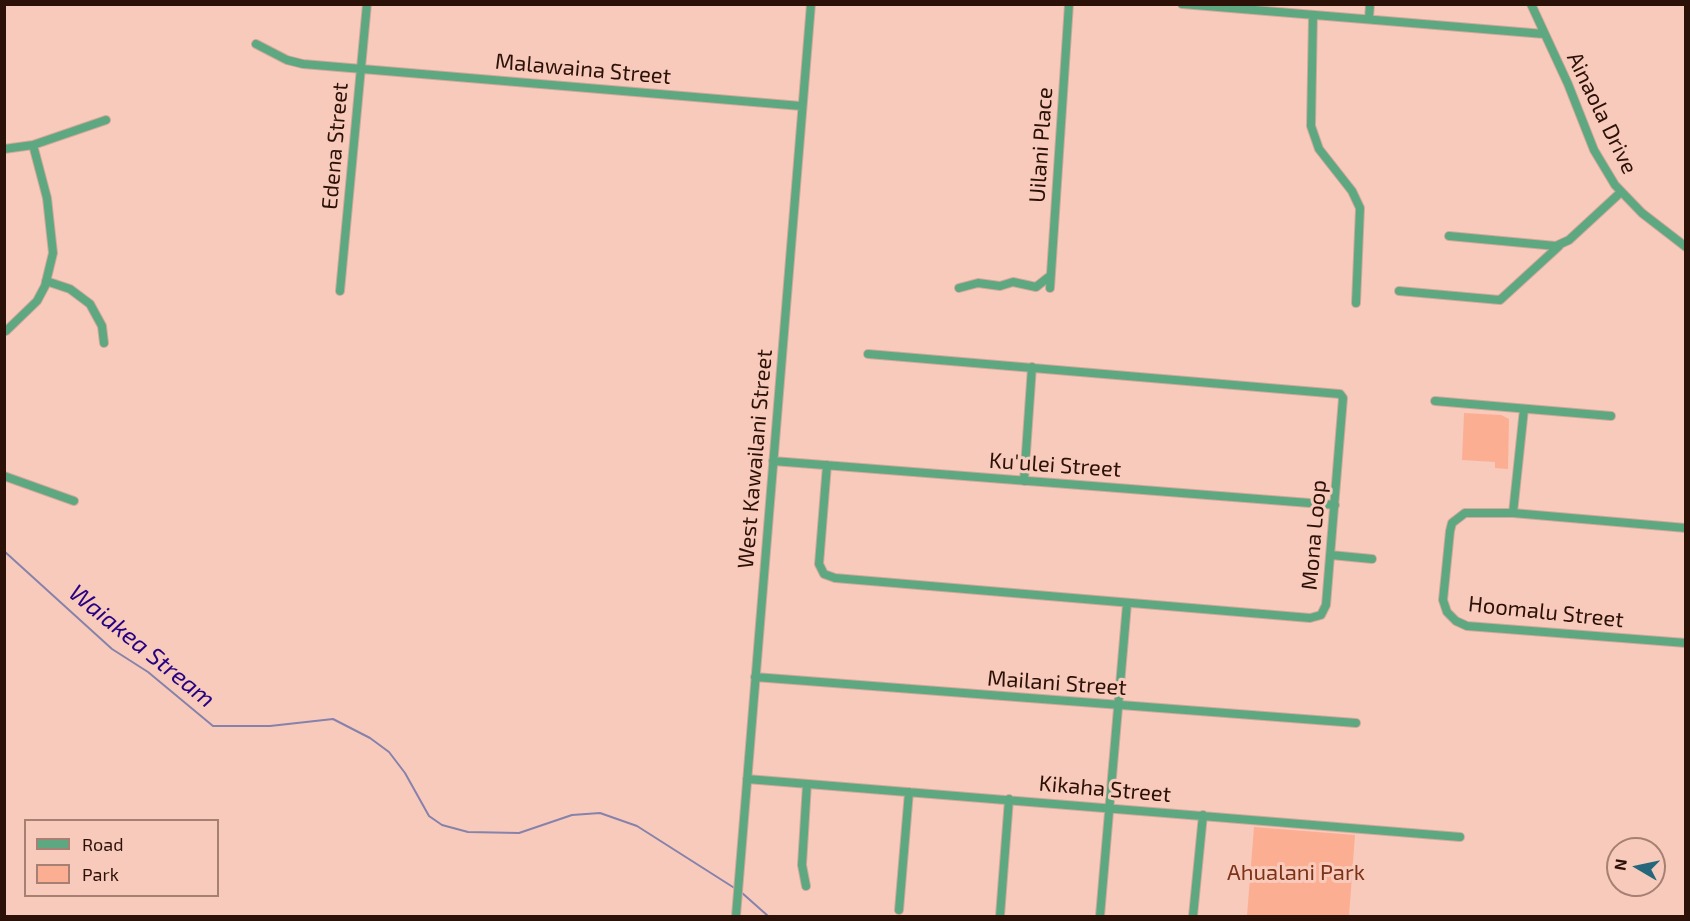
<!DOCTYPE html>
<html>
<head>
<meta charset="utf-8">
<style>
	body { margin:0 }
	#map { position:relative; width:1690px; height:921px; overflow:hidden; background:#f8cabb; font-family:"Exo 2",sans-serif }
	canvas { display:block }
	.frame { position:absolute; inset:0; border:6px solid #2c1108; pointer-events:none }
	.legend { position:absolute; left:24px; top:819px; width:195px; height:78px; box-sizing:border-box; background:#f8cabb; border:2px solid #a68073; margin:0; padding:8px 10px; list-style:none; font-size:18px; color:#2c1108 }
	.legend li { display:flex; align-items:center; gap:12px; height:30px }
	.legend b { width:30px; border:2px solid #a68073 }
	.north { position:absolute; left:1606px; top:837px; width:60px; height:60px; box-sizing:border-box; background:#f8cabb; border:2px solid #a68073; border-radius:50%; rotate:279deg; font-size:16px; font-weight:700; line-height:24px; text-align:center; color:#2c1108 }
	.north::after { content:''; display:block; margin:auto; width:21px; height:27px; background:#26687b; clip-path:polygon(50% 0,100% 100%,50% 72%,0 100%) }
</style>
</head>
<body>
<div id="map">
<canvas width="1690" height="921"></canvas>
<div class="frame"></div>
<ul class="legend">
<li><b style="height:8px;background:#5ea881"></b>Road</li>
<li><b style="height:16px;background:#fcae93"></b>Park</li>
</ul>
<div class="north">N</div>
</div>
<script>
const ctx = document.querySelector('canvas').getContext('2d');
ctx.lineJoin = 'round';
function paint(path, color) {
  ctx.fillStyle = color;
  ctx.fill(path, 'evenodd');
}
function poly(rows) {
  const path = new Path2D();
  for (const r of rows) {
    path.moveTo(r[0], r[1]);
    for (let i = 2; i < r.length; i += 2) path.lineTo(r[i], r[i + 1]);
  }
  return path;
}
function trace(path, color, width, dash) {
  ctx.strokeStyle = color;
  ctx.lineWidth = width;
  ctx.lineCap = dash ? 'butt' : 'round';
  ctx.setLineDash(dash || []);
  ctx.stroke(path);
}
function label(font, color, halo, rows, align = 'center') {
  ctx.font = font + ' "Exo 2",sans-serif';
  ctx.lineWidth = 6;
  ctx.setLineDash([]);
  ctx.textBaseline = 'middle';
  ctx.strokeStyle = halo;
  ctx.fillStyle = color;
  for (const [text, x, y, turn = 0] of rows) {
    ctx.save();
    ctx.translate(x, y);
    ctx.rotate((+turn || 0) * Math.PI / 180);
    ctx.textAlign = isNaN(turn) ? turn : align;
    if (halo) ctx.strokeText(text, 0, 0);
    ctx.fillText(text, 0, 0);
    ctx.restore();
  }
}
const green = poly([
	[1464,413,1501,415,1509,419,1508,469,1495,468,1495,462,1462,460],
	[1254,827,1355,835,1349,916,1247,916]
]);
const stream = poly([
	[4,551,112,649,148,672,213,726,270,726,333,719,370,738,389,752,405,773,429,816,442,825,468,832,519,833,572,815,600,813,637,826,736,889],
	[741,892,768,916]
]);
const minor = poly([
	[1182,4,1544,34],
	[1531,4,1568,84,1594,150,1615,185,1642,213,1686,247],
	[1313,15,1311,126,1319,149,1352,191,1360,208,1356,303],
	[1369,18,1370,4],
	[256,44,287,60,303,64,801,106],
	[4,149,33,145,106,120],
	[1449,236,1556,246,1569,240,1621,192],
	[46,281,70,289,90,304,102,326,104,343],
	[959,288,978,283,1000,286,1013,282,1036,287,1050,276],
	[1050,288,1069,4],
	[340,291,367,4],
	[1399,291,1500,300,1559,246],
	[6,331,37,301,45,286,53,253,47,198,33,145],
	[1435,401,1611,416],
	[773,461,1335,505],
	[827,465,819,564,824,574,835,578,1310,618,1321,615,1326,605,1343,398,1340,394,868,354],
	[4,476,74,501],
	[1024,481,1032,367],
	[1513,513,1524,409],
	[1686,528,1513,513,1465,513,1452,523,1450,531,1443,600,1447,612,1456,621,1467,626,1686,643],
	[1331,555,1372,559],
	[755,677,1356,723],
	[747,779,1460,837],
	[806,886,802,865,807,784],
	[899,910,909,792],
	[736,916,811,4],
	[1000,916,1009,799],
	[1100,916,1127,604],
	[1193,916,1203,815]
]);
const streetNames = [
	["Malawaina Street",583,69,5],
	["Ainaola Drive",1602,113,64],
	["Uilani Place",1041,145,-86],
	["Edena Street",335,146,-85],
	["West Kawailani Street",755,459,-85],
	["Ku'ulei Street",1055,465,4],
	["Mona Loop",1314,535,-85],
	["Hoomalu Street",1546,612,6],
	["Mailani Street",1057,683,4],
	["Kikaha Street",1105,789,5]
];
const parkNames = [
	["Ahualani Park",1296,873]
];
const waterNames = [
	["Waiakea Stream",142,646,39]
];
paint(green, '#fcae93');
trace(stream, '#8682ab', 2);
trace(minor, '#d3a99b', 10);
trace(minor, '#5ea881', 8);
label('22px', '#2c1108', '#f8cabb', streetNames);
label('22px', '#7c3319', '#f8cabb', parkNames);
label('italic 24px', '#270183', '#f8cabb', waterNames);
</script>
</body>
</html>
